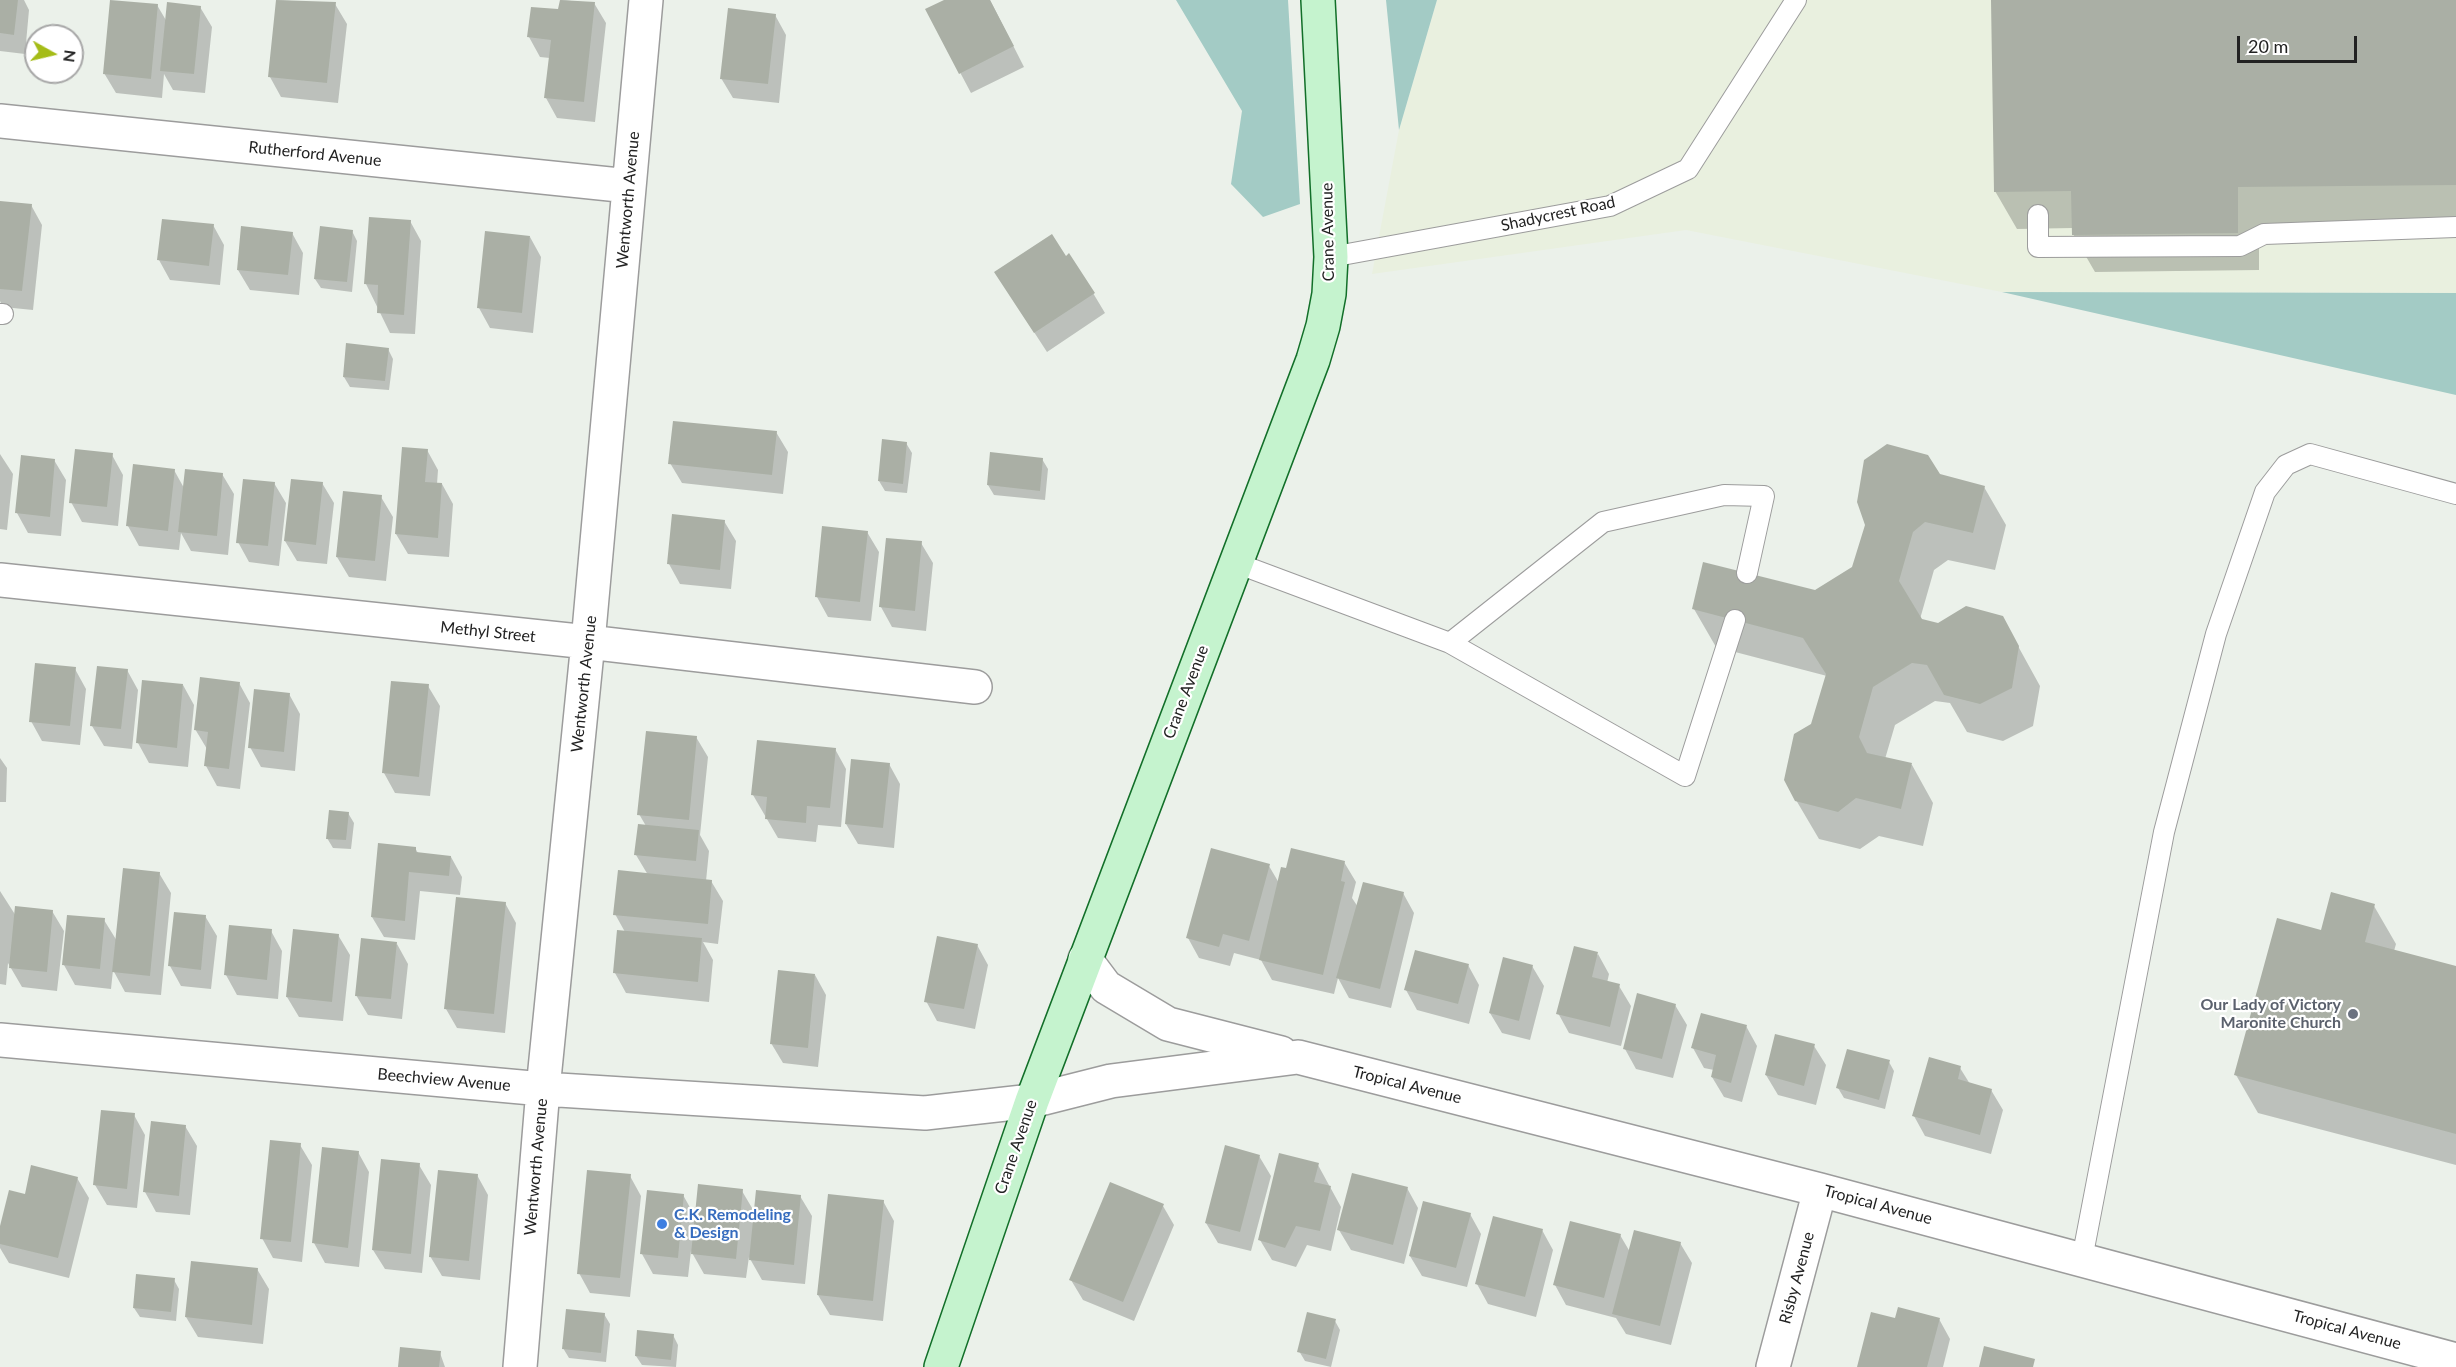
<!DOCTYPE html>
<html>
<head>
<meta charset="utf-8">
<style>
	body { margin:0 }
	#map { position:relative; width:2456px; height:1367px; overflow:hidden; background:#ebf1ea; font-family:Lato,sans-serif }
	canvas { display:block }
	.north { position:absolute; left:24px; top:24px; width:60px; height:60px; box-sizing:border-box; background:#fff; border:2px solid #a7a7a7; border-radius:50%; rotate:98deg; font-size:16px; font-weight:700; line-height:24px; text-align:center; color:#222 }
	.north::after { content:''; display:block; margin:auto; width:21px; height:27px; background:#a5bc17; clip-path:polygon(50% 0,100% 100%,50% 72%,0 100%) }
	.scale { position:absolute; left:2237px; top:36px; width:120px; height:27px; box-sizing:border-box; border:3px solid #222; border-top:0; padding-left:8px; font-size:18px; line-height:21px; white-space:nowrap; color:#222; -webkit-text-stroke:4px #fff; paint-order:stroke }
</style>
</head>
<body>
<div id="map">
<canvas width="2456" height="1367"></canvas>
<div class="north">N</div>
<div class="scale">20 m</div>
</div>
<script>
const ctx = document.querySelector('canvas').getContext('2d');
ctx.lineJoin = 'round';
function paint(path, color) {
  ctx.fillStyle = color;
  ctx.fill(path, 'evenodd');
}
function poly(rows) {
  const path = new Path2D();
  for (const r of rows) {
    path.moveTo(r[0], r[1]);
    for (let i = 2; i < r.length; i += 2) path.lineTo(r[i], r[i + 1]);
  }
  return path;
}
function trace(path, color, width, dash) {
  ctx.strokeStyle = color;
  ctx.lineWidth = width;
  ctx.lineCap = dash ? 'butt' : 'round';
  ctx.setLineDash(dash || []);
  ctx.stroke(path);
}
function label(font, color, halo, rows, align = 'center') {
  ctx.font = font + ' Lato,sans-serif';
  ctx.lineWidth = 4.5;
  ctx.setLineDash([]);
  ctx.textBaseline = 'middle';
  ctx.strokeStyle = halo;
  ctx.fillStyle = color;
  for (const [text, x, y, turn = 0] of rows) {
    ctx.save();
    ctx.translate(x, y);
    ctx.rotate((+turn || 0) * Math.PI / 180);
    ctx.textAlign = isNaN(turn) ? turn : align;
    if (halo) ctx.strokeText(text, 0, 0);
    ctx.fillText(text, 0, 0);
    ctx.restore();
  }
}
const military = poly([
	[1437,0,2456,0,2456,293,2002,292,1686,230,1372,274,1399,130]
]);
const forest = poly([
	[1176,0,1288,0,1300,204,1263,217,1231,184,1242,111],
	[1386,0,1437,0,1399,130],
	[2002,292,2456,293,2456,395]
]);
const shadow = poly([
	[0,0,24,0,29,10,25,54,0,51],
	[277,0,335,4,347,24,338,103,281,97,270,77],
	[561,0,594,3,606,23,595,122,557,118,546,98,550,58,540,57,529,37,560,11],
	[947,0,990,0,1024,67,971,93,927,10],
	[1992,0,2456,0,2456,222,2259,225,2259,270,2095,272,2073,234,2073,228,2017,229,1995,191],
	[157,5,167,22,200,7,212,27,205,93,173,90,164,74,162,98,116,93,104,73],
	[775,15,786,35,779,103,733,98,721,78],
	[31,205,42,225,33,310,3,307,0,301,0,206],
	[410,221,421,241,415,334,390,333,366,284],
	[213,225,224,245,220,285,170,280,159,260],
	[352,231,357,241,352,292,321,288,315,279],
	[292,233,303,253,299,295,250,290,238,270],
	[530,237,541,257,533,333,490,328,479,308],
	[1008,292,1093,293,1105,313,1047,352],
	[388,349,393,359,389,390,350,387,344,377],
	[776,432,788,452,783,494,682,483,670,463],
	[906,443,912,453,907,493,885,491,879,481],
	[427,450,438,470,437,484,442,484,453,504,449,557,408,554,396,534],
	[0,454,13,474,7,530,0,529],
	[112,455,123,475,118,526,82,522,71,502],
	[1042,459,1048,469,1045,500,994,495,988,485],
	[54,460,66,480,61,536,28,533,17,513],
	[174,470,184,488,222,474,234,494,228,555,191,551,181,533,179,550,139,546,128,526],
	[1939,475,1984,487,2006,525,1995,570,1948,560,1934,570,1920,619,1938,625,2002,617,2040,686,2033,726,2003,741,1967,732,1950,703,1935,701,1895,725,1885,759,1912,765,1933,803,1923,846,1879,836,1860,849,1819,839,1796,800,1812,725,1827,676,1716,647,1694,609,1816,592,1854,568],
	[274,483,286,503,279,566,249,562,238,542],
	[322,483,334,503,327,564,297,561,285,541],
	[381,497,393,517,386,581,349,577,337,557],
	[724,521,736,541,731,589,680,584,669,564],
	[867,532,879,552,871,621,828,617,817,597],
	[921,543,933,563,926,631,892,627,881,607],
	[75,669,86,689,80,745,42,741,31,721],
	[127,670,138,690,132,749,104,746,92,726],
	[239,683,250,703,240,789,217,786,206,766,207,749,195,729],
	[183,685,194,705,188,767,149,763,138,743],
	[428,686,440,706,430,796,395,793,384,773],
	[289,694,300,714,295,771,261,767,250,747],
	[696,737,708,757,700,835,709,851,706,881,711,881,723,901,718,944,703,942,713,960,709,1002,626,993,615,973,625,932,615,914,648,875,636,855,646,826,639,814],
	[835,749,846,769,841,827,818,825,816,842,778,838,753,795],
	[0,758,7,768,6,802,0,802],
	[889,764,900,784,894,848,858,844,846,824],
	[348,813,354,823,351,849,333,848,327,838],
	[415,848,418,853,451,857,462,877,460,895,420,891,415,940,384,937,372,917],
	[1344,862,1356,882,1352,898,1358,907,1403,893,1414,913,1391,1008,1349,998,1338,978,1334,994,1272,980,1261,960,1234,953,1230,966,1199,958,1188,938,1269,866,1279,883],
	[159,873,171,893,161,995,125,992,113,970,111,989,75,985,64,965,104,920,117,941],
	[0,891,16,916,52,911,64,931,57,991,22,987,8,963,6,985,0,984],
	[505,903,516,923,505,1033,457,1028,446,1009],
	[2374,906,2396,944,2394,951,2456,967,2456,1165,2258,1113,2236,1075,2322,932],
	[205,916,217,936,211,989,181,986,170,966],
	[271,931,282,951,278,999,237,995,226,975],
	[338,935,350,955,343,1021,299,1017,287,997],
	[397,944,408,964,402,1019,368,1015,356,995],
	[977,945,988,965,975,1029,937,1021,926,1001],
	[1598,954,1609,974,1607,983,1619,986,1631,1006,1621,1046,1569,1033,1558,1013],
	[1468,965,1479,985,1469,1024,1417,1010,1406,990],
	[1532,966,1544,986,1530,1040,1502,1033,1490,1013],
	[815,975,826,995,818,1067,783,1063,771,1043],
	[1675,1005,1687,1025,1673,1078,1636,1069,1625,1049],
	[1746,1026,1757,1046,1742,1102,1724,1097,1712,1077,1714,1070,1704,1068,1693,1048],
	[1814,1046,1826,1065,1816,1105,1778,1095,1766,1075],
	[1889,1062,1894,1071,1885,1109,1844,1098,1838,1088],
	[1960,1068,1970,1084,1991,1090,2003,1110,1991,1154,1925,1136,1914,1116],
	[134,1115,145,1135,137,1208,107,1205,95,1185],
	[185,1126,197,1146,190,1215,156,1212,145,1192],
	[300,1145,312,1165,302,1262,273,1258,262,1238],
	[358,1152,369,1172,359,1267,325,1263,314,1243],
	[1259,1156,1271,1176,1251,1251,1218,1243,1206,1223],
	[419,1165,431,1185,422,1273,385,1269,373,1250],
	[1318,1165,1341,1207,1331,1251,1307,1245,1296,1267,1272,1260,1260,1240],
	[477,1175,488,1195,480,1280,442,1276,430,1256],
	[630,1176,641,1196,630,1297,590,1293,579,1273],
	[77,1178,89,1198,69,1278,9,1263,0,1248,0,1232,26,1196],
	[1407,1188,1418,1208,1404,1264,1351,1250,1339,1230],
	[742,1191,755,1213,800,1196,812,1216,805,1284,762,1280,749,1257,746,1278,704,1274,691,1251,688,1277,653,1274,642,1254,683,1195,696,1218],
	[883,1201,894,1221,883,1321,830,1315,818,1295],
	[1163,1206,1174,1225,1134,1321,1083,1300,1071,1280],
	[1470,1214,1481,1234,1467,1287,1422,1276,1410,1256],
	[1542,1230,1553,1250,1536,1317,1488,1304,1477,1284],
	[1620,1235,1630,1252,1680,1243,1692,1263,1671,1345,1626,1334,1616,1318,1566,1305,1555,1285],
	[257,1269,269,1289,263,1344,198,1337,186,1317],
	[174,1280,179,1289,176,1321,140,1317,134,1308],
	[604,1314,610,1324,606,1362,569,1358,563,1348],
	[1939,1319,1950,1339,1943,1367,1859,1367,1896,1320],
	[1335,1321,1340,1330,1331,1367,1305,1361,1299,1351],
	[673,1335,678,1345,676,1367,642,1365,636,1356],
	[440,1353,445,1367,399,1367]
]);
const building = poly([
	[0,0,18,0,14,35,0,33],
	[110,0,158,4,151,79,103,74],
	[276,0,336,2,327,83,268,77],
	[560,0,595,2,584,102,544,98,551,40,527,37,531,7,558,9],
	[944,0,990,0,1014,46,959,74,925,9],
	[1991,0,2456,0,2456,185,2238,187,2238,233,2072,235,2071,191,1994,192],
	[167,2,201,6,194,74,160,71],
	[728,8,776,14,768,84,720,79],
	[0,201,32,204,22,291,0,289],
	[369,217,411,220,404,315,377,313,378,285,364,284],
	[162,219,214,224,209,266,157,260],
	[241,226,293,232,288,275,237,270],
	[320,226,353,230,347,282,314,279],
	[485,231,530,236,522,313,477,308],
	[1052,234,1066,256,1069,253,1095,293,1034,333,994,272],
	[346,343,389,348,385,381,343,377],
	[673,421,777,431,772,475,668,464],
	[882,439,907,442,903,484,878,481],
	[1887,444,1928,455,1940,474,1985,486,1973,533,1925,522,1913,532,1899,581,1922,619,1938,623,1966,606,2003,616,2019,646,2012,688,1980,704,1944,695,1927,665,1912,663,1873,687,1859,737,1867,753,1912,763,1901,809,1856,798,1838,812,1795,801,1784,780,1794,734,1811,724,1826,674,1803,638,1692,609,1703,562,1815,590,1852,567,1865,525,1857,502,1864,460],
	[402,447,428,449,425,482,442,483,438,538,395,534],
	[75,449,113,453,107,507,69,503],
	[990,452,1043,458,1040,491,987,485],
	[21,455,55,459,50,517,15,513],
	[133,464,175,469,168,531,126,526],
	[185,469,223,473,217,536,178,532],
	[243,479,275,482,268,546,236,543],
	[291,479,323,482,316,545,284,541],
	[343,491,382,495,375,561,336,557],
	[672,514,725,520,720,570,667,564],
	[822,526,868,531,860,602,815,597],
	[886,538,922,541,915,611,879,607],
	[35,663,76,667,70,726,29,722],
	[97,666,128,669,121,729,90,726],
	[200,677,240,682,229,769,204,766,208,732,194,730],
	[142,680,183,684,177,748,136,743],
	[391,681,429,684,419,777,382,773],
	[254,689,290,693,284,752,248,748],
	[646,731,697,736,689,820,637,815],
	[757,740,836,748,830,808,807,806,806,823,765,819,767,797,751,795],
	[851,759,890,763,883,828,845,824],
	[329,810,349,812,346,840,326,839],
	[638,824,699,830,696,861,634,855],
	[378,843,416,847,416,852,451,856,449,876,409,872,405,921,371,917],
	[1211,848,1270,864,1249,941,1223,934,1219,947,1186,938],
	[1291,848,1345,861,1341,881,1345,882,1323,975,1259,960,1281,867,1286,868],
	[123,868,160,872,150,976,112,972],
	[618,870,712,880,708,924,613,915],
	[1363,882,1404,892,1380,989,1336,978],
	[2331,892,2375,904,2365,942,2456,966,2456,1134,2234,1075,2277,918,2321,930],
	[456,897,506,902,494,1014,444,1009],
	[15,906,53,910,47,972,9,968],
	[174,912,206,915,201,970,168,966],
	[67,915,105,918,100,969,62,965],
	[229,925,272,929,267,980,224,975],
	[293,929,339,934,332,1002,286,997],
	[617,930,702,938,698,982,613,973],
	[937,936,978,944,964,1009,924,1002],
	[361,938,397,942,391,999,355,996],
	[1574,946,1598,952,1592,977,1620,984,1610,1027,1556,1014],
	[1415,950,1469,964,1458,1004,1404,990],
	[1503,957,1533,965,1519,1021,1489,1013],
	[778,970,815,974,808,1048,770,1044],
	[1637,993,1676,1004,1662,1059,1623,1049],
	[1701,1013,1747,1025,1731,1083,1711,1077,1716,1055,1691,1048],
	[1775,1034,1815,1044,1804,1086,1765,1075],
	[1847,1049,1890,1060,1879,1100,1836,1088],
	[1929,1057,1961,1066,1958,1079,1992,1089,1980,1135,1912,1116],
	[101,1110,135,1113,127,1189,93,1185],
	[151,1121,186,1125,179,1196,143,1192],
	[270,1140,301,1143,291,1242,260,1239],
	[1225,1145,1260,1155,1240,1232,1205,1223],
	[322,1147,359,1151,348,1248,312,1243],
	[1279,1153,1319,1163,1314,1182,1331,1186,1320,1231,1296,1226,1285,1248,1258,1240],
	[381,1159,420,1163,411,1254,372,1250],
	[31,1165,78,1177,58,1258,0,1244,0,1226,9,1190,25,1194],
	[438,1170,478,1174,469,1261,429,1257],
	[587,1170,631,1174,620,1278,577,1274],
	[1352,1173,1408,1187,1393,1245,1337,1230],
	[1110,1182,1164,1204,1123,1302,1069,1280],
	[698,1184,743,1189,736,1259,691,1254],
	[647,1190,684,1194,678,1258,640,1254],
	[756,1190,801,1195,794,1265,749,1260],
	[828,1194,884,1200,873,1301,817,1295],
	[1423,1201,1471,1213,1456,1268,1409,1256],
	[1493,1216,1543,1229,1525,1297,1475,1284],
	[1570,1221,1621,1234,1604,1298,1553,1285],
	[1634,1230,1681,1242,1660,1326,1612,1314],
	[191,1261,258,1268,252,1325,185,1317],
	[136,1274,175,1278,171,1312,133,1308],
	[1898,1307,1940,1318,1927,1367,1857,1367,1871,1312,1895,1318],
	[566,1309,605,1313,601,1353,562,1349],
	[1307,1312,1336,1319,1326,1359,1297,1352],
	[637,1330,674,1334,671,1360,635,1356],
	[1984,1346,2035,1359,2033,1367,1979,1367],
	[400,1347,441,1351,439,1367,398,1367]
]);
const lane = poly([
	[2038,215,2038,247,2240,246,2264,234,2456,227],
	[1331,257,1610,206,1688,169,1796,0],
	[0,314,3,314],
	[1236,563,1450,643,1685,776,1735,620],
	[1450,643,1603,522,1724,495,1764,496,1747,573],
	[2082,1259,2164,832,2216,634,2265,492,2286,465,2310,454,2456,494]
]);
const street = poly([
	[0,121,629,186],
	[0,580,588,642,975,687],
	[1085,959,1106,987,1168,1024,1281,1053],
	[0,1040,543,1089,925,1113,1032,1101,1111,1081,1298,1057,1820,1190,2456,1360],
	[520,1367,543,1089,588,642,646,0],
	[1773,1367,1820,1190]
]);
const secondary = poly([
	[941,1367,1032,1101,1313,360,1323,326,1329,294,1331,257,1318,0]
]);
const markers = [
	[2353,1014,6,"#6b7280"],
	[662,1224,6,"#3f7fe0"]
];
const streetNames = [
	["Rutherford Avenue",315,154,6],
	["Wentworth Avenue",628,200,-85],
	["Shadycrest Road",1558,214,-12],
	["Crane Avenue",1328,232,-91],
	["Methyl Street",488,632,6],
	["Wentworth Avenue",584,684,-84],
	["Crane Avenue",1186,692,-69],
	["Beechview Avenue",444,1080,5],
	["Tropical Avenue",1407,1085,14],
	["Crane Avenue",1016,1147,-71],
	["Wentworth Avenue",536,1167,-85],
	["Tropical Avenue",1878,1205,15],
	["Risby Avenue",1797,1278,-75],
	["Tropical Avenue",2347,1330,15]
];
const worshipNames = [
	["Our Lady of Victory",2341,1005],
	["Maronite Church",2341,1023]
];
const shopNames = [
	["C.K. Remodeling",674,1215],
	["& Design",674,1233]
];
paint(military, '#e9f0df');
paint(forest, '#a3cbc5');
paint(shadow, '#0003');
paint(building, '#aaafa5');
trace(lane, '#9c9c9c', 22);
trace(street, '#9c9c9c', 36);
trace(secondary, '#126f29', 36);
trace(lane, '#fff', 20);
trace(street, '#fff', 33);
trace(secondary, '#c5f3ce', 33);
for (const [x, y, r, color] of markers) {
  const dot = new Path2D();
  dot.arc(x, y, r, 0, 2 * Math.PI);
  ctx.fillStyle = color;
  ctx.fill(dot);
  trace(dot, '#fff', 2);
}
label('16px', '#222', '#fff', streetNames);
label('bold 16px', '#5b616d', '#fff', worshipNames, 'right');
label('bold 16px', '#366cbe', '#fff', shopNames, 'left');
</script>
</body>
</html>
